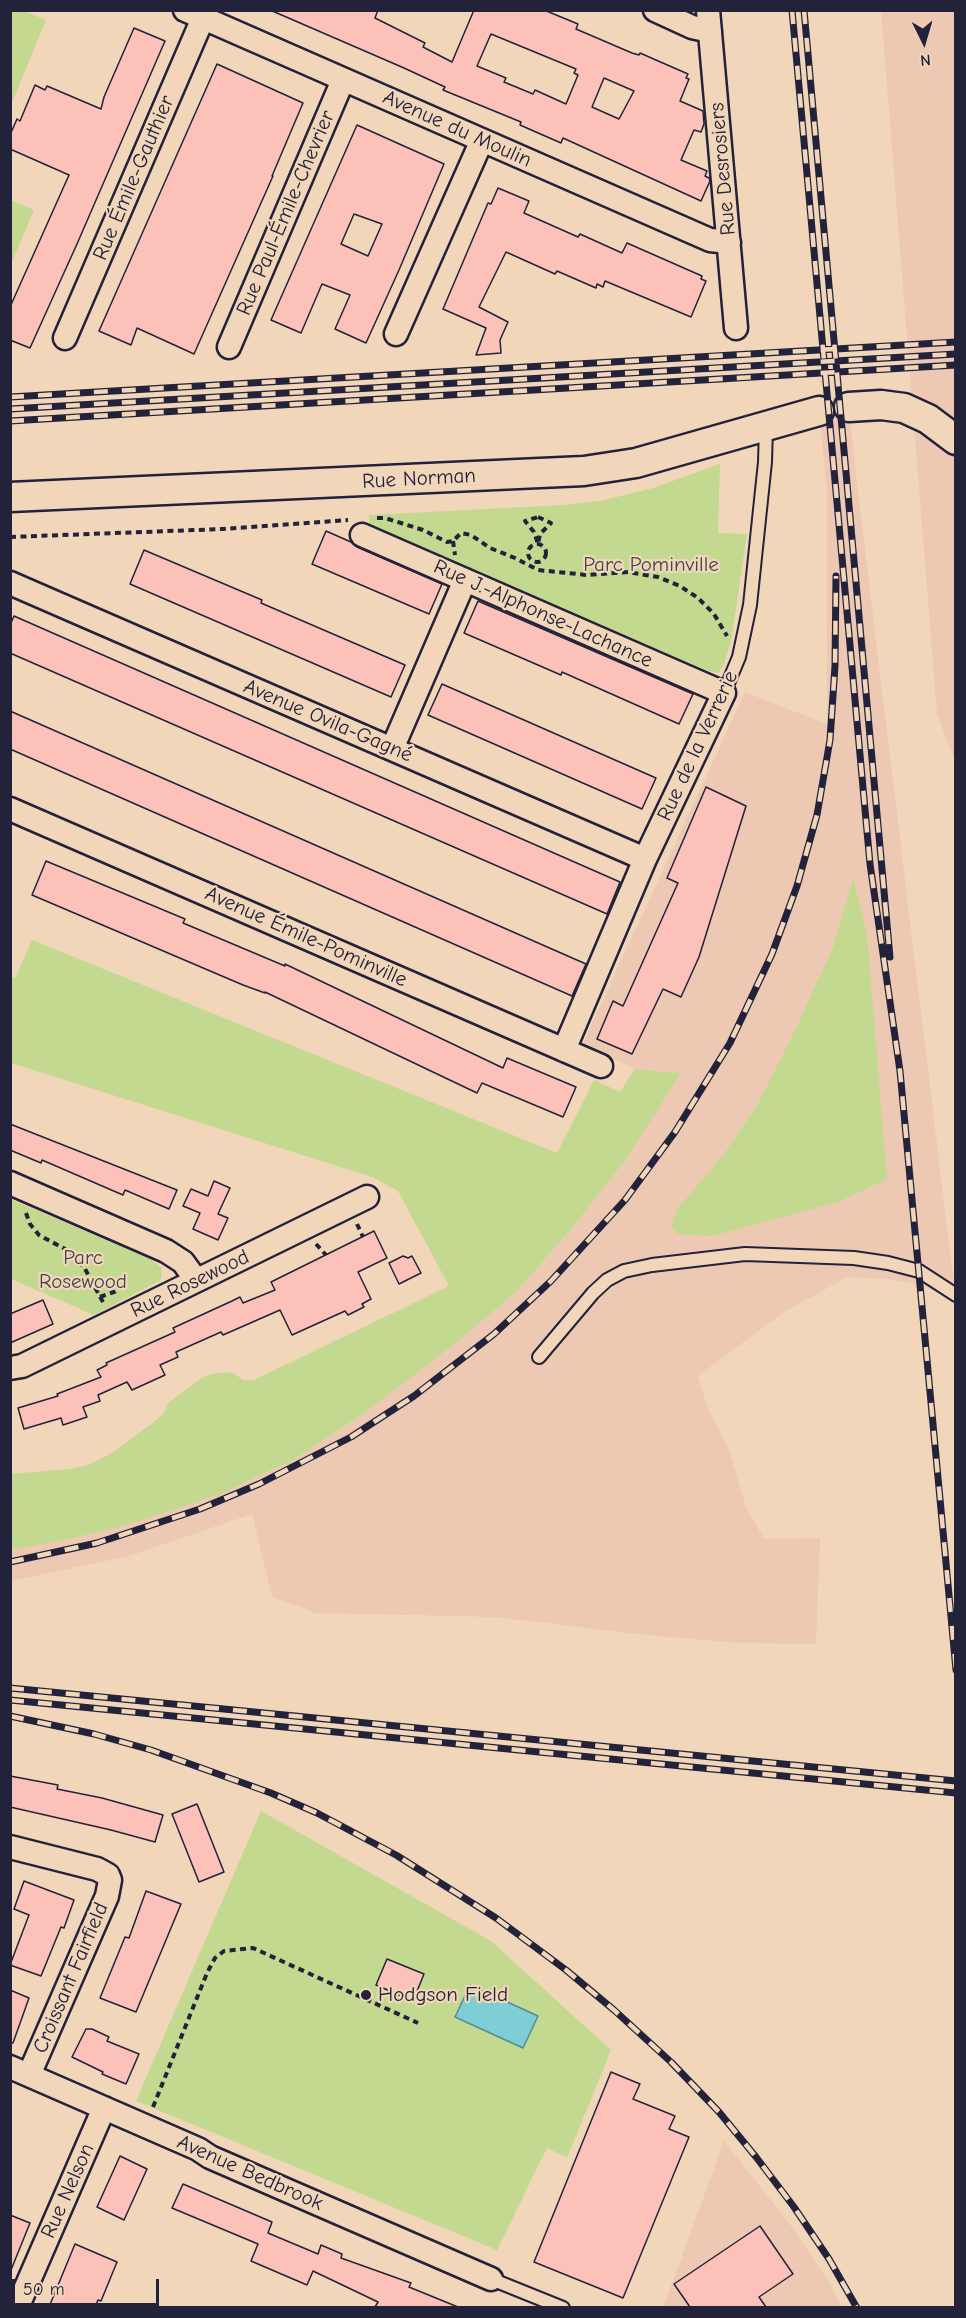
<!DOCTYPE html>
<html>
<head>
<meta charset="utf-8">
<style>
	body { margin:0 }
	#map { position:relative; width:966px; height:2318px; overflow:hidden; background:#f2d6b9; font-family:"Comic Neue",sans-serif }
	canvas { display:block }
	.frame { position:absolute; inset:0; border:12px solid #22223b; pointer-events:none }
	.north { position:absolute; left:894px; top:12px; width:60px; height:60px; -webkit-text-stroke:4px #f2d6b9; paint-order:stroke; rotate:175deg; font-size:16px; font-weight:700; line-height:24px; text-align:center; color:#22223b }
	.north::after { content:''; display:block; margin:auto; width:21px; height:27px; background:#22223b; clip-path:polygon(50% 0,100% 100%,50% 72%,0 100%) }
	.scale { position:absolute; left:12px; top:2279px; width:147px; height:27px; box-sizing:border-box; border:3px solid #22223b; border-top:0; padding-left:8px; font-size:18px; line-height:21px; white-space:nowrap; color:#22223b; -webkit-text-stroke:4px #f2d6b9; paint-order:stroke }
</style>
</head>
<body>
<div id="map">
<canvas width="966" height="2318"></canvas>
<div class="frame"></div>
<div class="north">N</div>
<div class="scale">50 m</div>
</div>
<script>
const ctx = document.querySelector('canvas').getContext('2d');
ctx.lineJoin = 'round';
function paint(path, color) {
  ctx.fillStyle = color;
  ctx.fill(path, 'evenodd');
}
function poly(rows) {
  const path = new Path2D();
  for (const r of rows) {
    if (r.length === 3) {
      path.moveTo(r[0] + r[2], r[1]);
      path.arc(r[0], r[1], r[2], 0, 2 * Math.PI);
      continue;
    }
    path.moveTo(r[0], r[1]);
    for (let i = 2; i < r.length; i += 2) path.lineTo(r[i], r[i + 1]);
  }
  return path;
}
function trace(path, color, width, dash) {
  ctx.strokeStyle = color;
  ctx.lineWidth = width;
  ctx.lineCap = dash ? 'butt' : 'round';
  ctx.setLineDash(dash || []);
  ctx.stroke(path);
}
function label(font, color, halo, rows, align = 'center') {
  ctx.font = font + ' "Comic Neue",sans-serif';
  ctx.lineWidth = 4.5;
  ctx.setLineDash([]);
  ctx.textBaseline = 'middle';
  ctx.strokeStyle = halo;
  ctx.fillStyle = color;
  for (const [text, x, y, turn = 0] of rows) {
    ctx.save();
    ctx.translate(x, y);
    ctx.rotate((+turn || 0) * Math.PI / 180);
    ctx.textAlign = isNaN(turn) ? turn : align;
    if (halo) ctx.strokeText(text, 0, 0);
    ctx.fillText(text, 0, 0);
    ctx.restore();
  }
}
const built = poly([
	[881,11,955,11,955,762,937,714],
	[848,396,855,467,956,1301,923,1286,895,1280,848,1277,787,1310,698,1376,708,1409,729,1450,746,1507,764,1539,820,1538,816,1644,738,1643,636,1634,496,1617,316,1613,272,1597,252,1514,129,1556,11,1581,11,1550,70,1539,129,1524,223,1493,293,1460,457,1342,515,1293,572,1228,627,1158,680,1073,635,1069,583,1043,745,692,827,724,827,494,818,398],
	[853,880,867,933,886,1179,721,1158,757,1105,793,1034,833,947],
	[724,2141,792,2227,826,2277,842,2307,663,2308]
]);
const green = poly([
	[11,10,24,11,46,20,11,105],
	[11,200,34,210,11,264],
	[720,464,718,533,747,534,731,642,724,664,718,673,708,671,369,525,369,515,563,505,600,501,653,488],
	[853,878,867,933,887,1179,838,1202,712,1236,678,1234,671,1227,677,1209,721,1158,757,1105,793,1034,833,947],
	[32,940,557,1153,594,1080,620,1092,635,1069,681,1073,627,1158,572,1228,515,1293,457,1342,367,1411,293,1460,223,1493,130,1524,70,1539,11,1550,11,1474,69,1469,88,1465,110,1454,154,1422,164,1413,169,1402,203,1377,211,1374,228,1372,235,1374,243,1380,254,1380,449,1286,398,1191,372,1177,11,1063,11,977,15,978],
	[10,1199,150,1259,162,1268,161,1280,94,1315,11,1279],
	[261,1811,491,1941,611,2050,567,2158,547,2148,497,2250,136,2101]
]);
const water = poly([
	[470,1985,538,2016,523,2048,455,2017,470,1985]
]);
const building = poly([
	[270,10,378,10,375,18,425,43,423,47,452,62,474,10,544,10,578,24,576,29,632,53,639,55,640,53,688,74,686,78,689,79,680,101,703,111,704,124,701,132,694,130,681,160,707,171,705,176,709,178,710,181,701,201,563,138,561,143,520,125,521,122,443,90,445,87,404,68,270,10],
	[491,34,576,69,574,73,578,75,566,104,535,90,533,94,504,82,506,78,477,66,491,34],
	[604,78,634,91,619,119,592,107,604,78],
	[134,28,165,41,77,244,30,348,10,340,10,307,69,175,10,149,10,135,17,119,20,121,35,85,45,90,47,86,101,109,104,97,134,28],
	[217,64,303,103,272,176,273,176,194,354,137,328,131,345,99,331,217,64],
	[357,125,444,164,399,270,366,343,335,329,350,295,322,284,301,333,271,320,357,125],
	[354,214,382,224,368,256,341,244,354,214],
	[498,188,529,201,524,213,578,237,580,234,622,253,627,243,702,276,701,279,706,281,691,317,605,281,603,287,597,284,596,288,557,271,555,274,506,252,479,307,508,322,500,340,501,353,476,355,486,328,443,309,488,203,491,204,498,188],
	[326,531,351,542,357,547,442,584,429,614,312,564,326,531],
	[144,550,262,600,261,603,405,665,391,697,130,584,144,550],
	[478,601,693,694,679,724,562,672,561,675,464,633,478,601],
	[14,616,620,882,607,914,10,653,10,625,14,616],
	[442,684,656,778,642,809,428,715,442,684],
	[10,711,586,964,572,996,10,749,10,711],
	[706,787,746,806,699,957,681,997,663,989,632,1054,597,1039,613,1001,623,1006,678,883,667,878,706,787],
	[46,861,185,919,183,923,285,966,285,964,503,1068,507,1058,576,1087,563,1117,482,1083,477,1093,265,992,265,993,243,985,32,895,46,861],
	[10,1124,177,1190,169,1209,125,1190,123,1195,42,1160,41,1163,10,1150,10,1124],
	[214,1181,230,1188,218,1214,228,1218,218,1240,193,1229,200,1213,183,1206,191,1189,208,1196,214,1181],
	[374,1231,387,1258,358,1272,371,1299,362,1304,364,1307,348,1315,345,1311,292,1335,280,1310,223,1335,221,1332,176,1352,178,1357,160,1365,165,1375,132,1390,127,1382,98,1395,100,1401,83,1407,87,1417,63,1425,61,1418,24,1429,18,1408,58,1396,57,1394,101,1377,97,1370,107,1365,106,1363,175,1332,173,1328,232,1301,240,1297,243,1303,275,1290,271,1282,374,1231],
	[403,1256,408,1258,412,1256,421,1273,399,1284,389,1263,403,1256],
	[43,1300,53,1324,10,1343,10,1314,43,1300],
	[10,1776,58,1785,57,1789,102,1798,163,1815,155,1842,111,1830,10,1807,10,1776],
	[197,1804,224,1872,199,1882,172,1814,197,1804],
	[24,1881,74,1900,64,1928,61,1927,41,1976,10,1965,29,1915,14,1909,24,1881],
	[146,1891,181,1904,136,2012,100,1998,125,1937,129,1938,146,1891],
	[387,1959,424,1974,413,2001,376,1985,387,1959],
	[10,1990,29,1998,13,2043,10,2043,10,1990],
	[86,2029,92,2029,109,2037,107,2041,139,2054,126,2084,102,2074,103,2072,72,2057,86,2029],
	[611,2072,640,2084,633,2099,675,2116,669,2129,689,2137,623,2298,534,2262,611,2072],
	[120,2156,147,2169,124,2220,97,2207,120,2156],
	[183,2184,272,2222,268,2233,318,2254,321,2245,342,2254,341,2258,411,2283,409,2287,458,2307,375,2307,378,2302,313,2271,307,2285,251,2261,258,2244,172,2208,183,2184],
	[10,2215,30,2223,11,2270,10,2270,10,2215],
	[760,2226,793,2274,759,2297,766,2307,690,2307,674,2284,760,2226],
	[75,2244,117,2262,101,2301,98,2300,95,2307,49,2307,75,2244]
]);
const path = poly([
	[538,517,551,523,540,534,538,544,534,532,525,521,538,517],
	[377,518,385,518,423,530,447,542,453,541,461,533,471,535,490,548,515,558,538,570,587,575,628,572,658,577,680,586,698,598,714,614,727,636],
	[10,537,223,529,348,520],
	[453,541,455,555],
	[537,553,9],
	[26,1213,30,1224,39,1235,65,1249,84,1267,104,1304],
	[357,1224,363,1237],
	[316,1244,326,1255],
	[100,1297,114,1292,123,1286],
	[153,2107,207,1973,215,1958,224,1951,253,1948,418,2023]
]);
const service = poly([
	[724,693,739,657,750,605,765,462,766,427],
	[539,1357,593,1293,607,1280,624,1271,652,1265,745,1254,854,1258,888,1263,919,1271,956,1295],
	[491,2279,563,2308]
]);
const minor = poly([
	[185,10,710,240,729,242],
	[655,10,692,27,710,31],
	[708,10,736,328],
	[396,334,482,140],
	[65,338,203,18],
	[229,347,343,80],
	[362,535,724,693,645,859,564,1050],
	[10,583,645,859],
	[392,749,465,580],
	[10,809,601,1066],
	[10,1183,166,1251,183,1262,196,1280],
	[10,1368,22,1366,367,1197],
	[10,1847,97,1869,108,1875,110,1880,107,1896,29,2075],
	[10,2067,198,2149,210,2157,491,2279],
	[17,2308,104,2108]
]);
const tertiary = poly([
	[849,407,881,405,904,408,928,419,956,440],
	[10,497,584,471,636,463,819,411]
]);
const rail = poly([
	[792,10,870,864,900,1071,956,1670],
	[804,10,890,957],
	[10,397,956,342],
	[10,409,956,354],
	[10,421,956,365],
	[10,1562,97,1543,200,1509,259,1484,351,1437,414,1396,494,1334,551,1281,625,1200,675,1132,730,1043,772,954,797,886,817,815,830,740,835,666,836,576],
	[10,1688,956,1781],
	[10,1700,956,1793],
	[10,1716,94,1734,151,1750,271,1793,317,1813,396,1855,496,1918,566,1970,614,2010,671,2062,719,2112,756,2157,794,2207,829,2259,857,2308]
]);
const markers = [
	[366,1995,6,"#22223b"]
];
const streetNames = [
	["Avenue du Moulin",457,129,24],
	["Rue Desrosiers",723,169,-95],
	["Rue Émile-Gauthier",134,178,-67],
	["Rue Paul-Émile-Chevrier",286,213,-67],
	["Rue Norman",419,479,-3],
	["Rue J.-Alphonse-Lachance",543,614,24],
	["Avenue Ovila-Gagné",328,721,23],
	["Rue de la Verrerie",698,746,-65],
	["Avenue Émile-Pominville",306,937,24],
	["Rue Rosewood",190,1284,-26],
	["Croissant Fairfield",71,1978,-67],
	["Avenue Bedbrook",250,2173,24],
	["Rue Nelson",68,2191,-66]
];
const parkNames = [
	["Parc Pominville",651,565],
	["Parc",83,1258],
	["Rosewood",83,1282]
];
const poiNames = [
	["Hodgson Field",378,1995]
];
paint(built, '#edc9b4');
paint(green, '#c3d98f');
paint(water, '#7dced5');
trace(water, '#598997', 1.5);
paint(building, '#fcc1b8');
trace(building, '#22223b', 1.5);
trace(service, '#22223b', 16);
trace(minor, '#22223b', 27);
trace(tertiary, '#22223b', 33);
trace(path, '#22223b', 4, [6, 4.5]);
trace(service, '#f2d6b9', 12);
trace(minor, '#f2d6b9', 22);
trace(tertiary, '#f2d6b9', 28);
trace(rail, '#22223b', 7);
trace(rail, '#f2d6b9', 4.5, [14]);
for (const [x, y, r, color] of markers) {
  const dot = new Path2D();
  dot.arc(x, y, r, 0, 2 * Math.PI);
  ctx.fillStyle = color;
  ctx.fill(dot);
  trace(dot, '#f2d6b9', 2);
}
label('21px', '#22223b', '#f2d6b9', streetNames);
label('21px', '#42474c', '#f2d6b9', parkNames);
label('21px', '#22223b', '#f2d6b9', poiNames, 'left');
</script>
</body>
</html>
